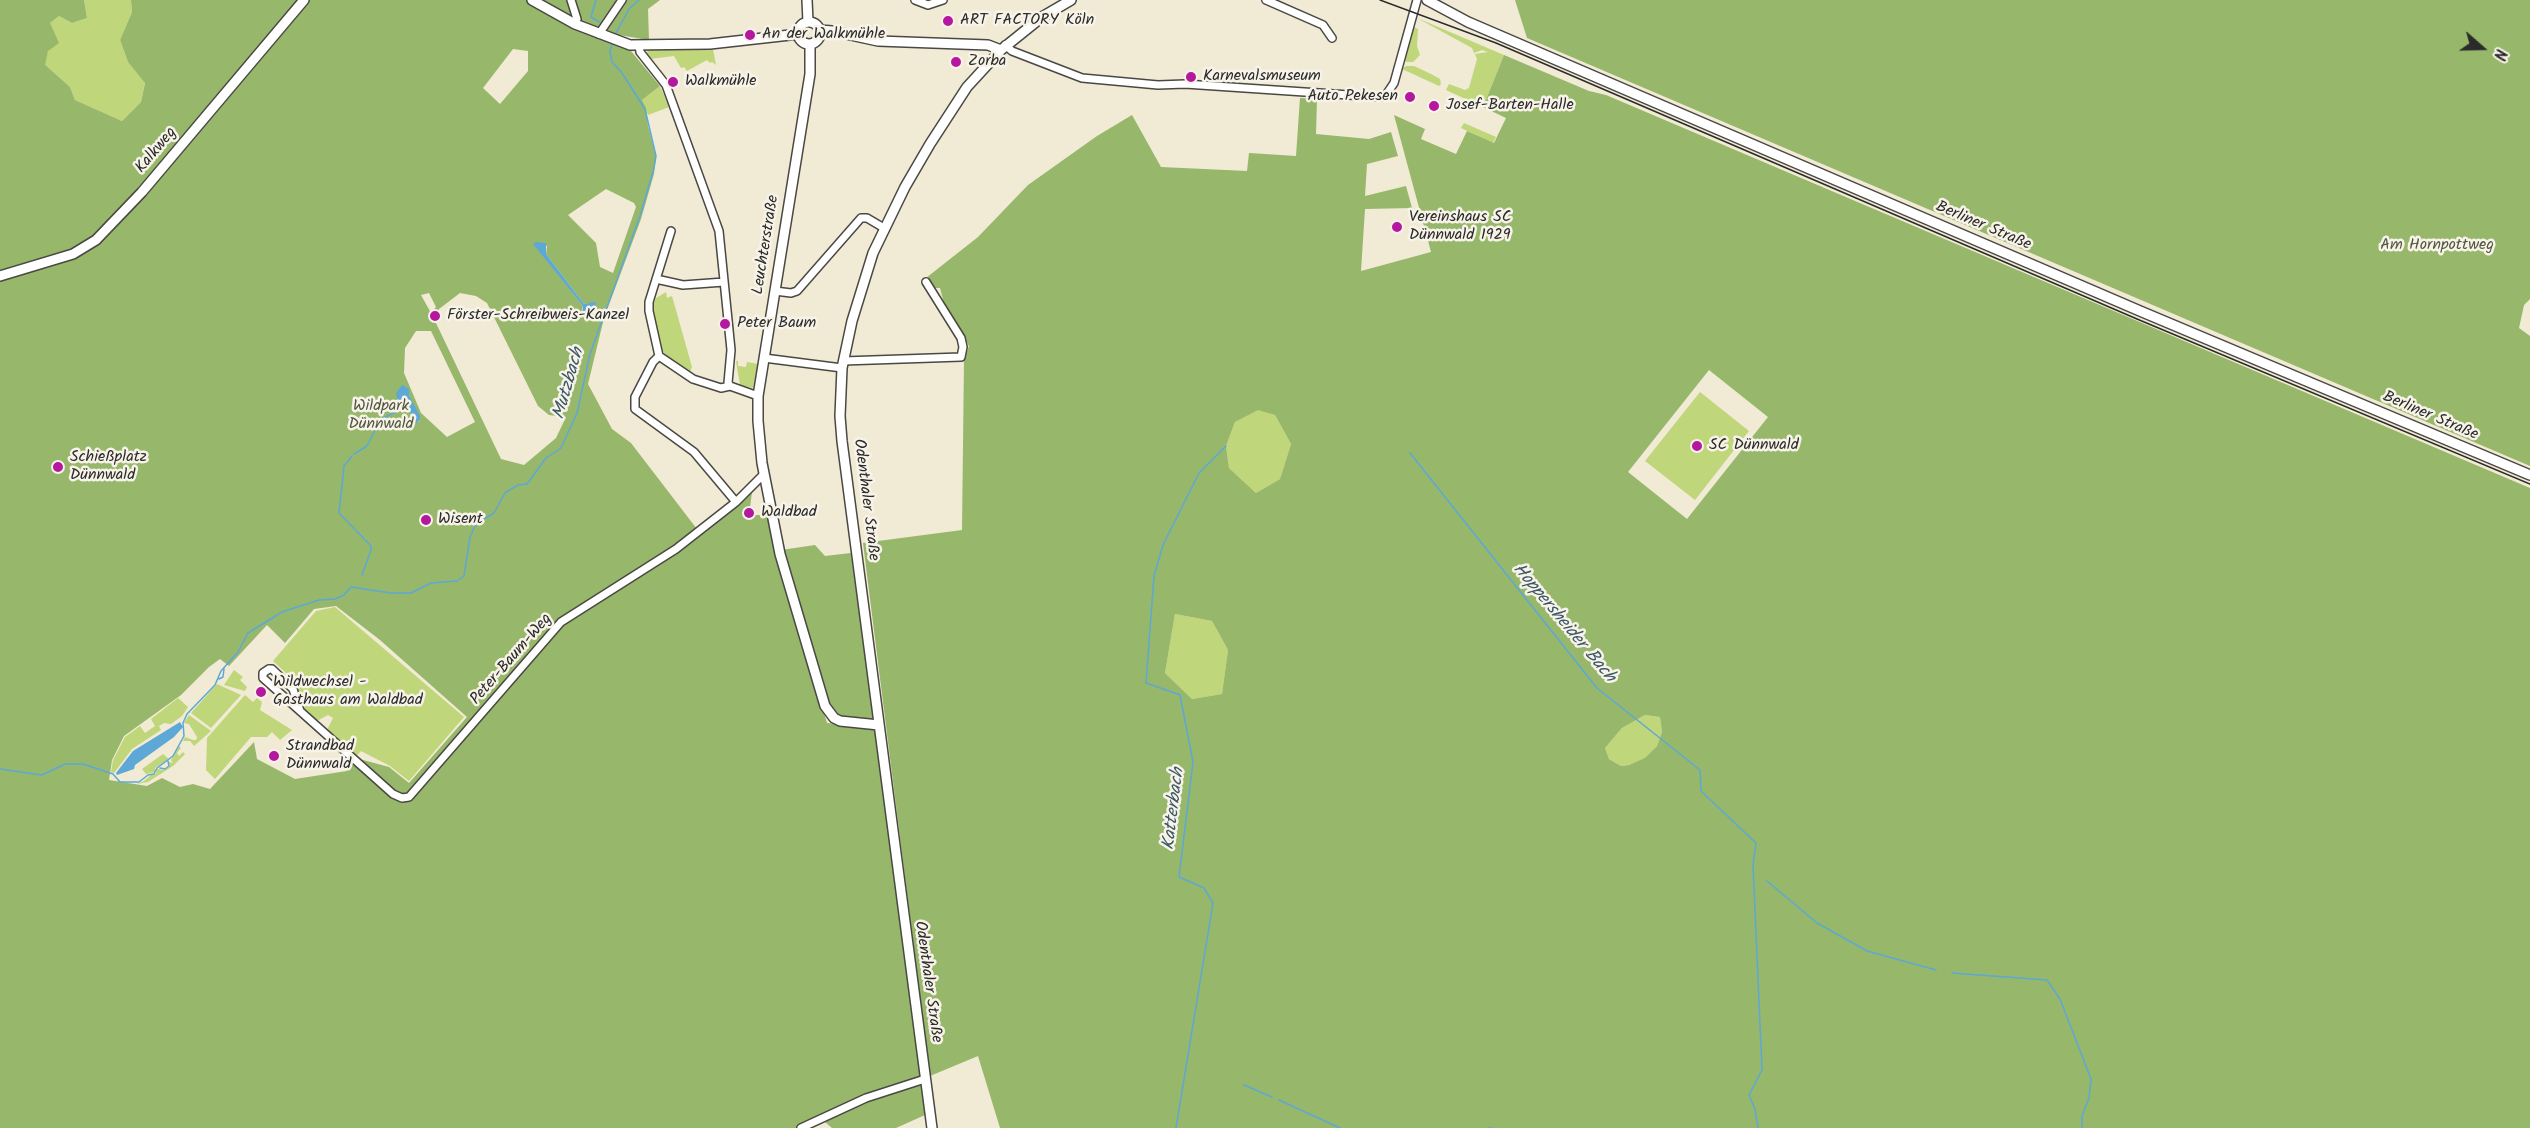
<!DOCTYPE html>
<html>
<head>
<meta charset="utf-8">
<style>
	body { margin:0 }
	#map { position:relative; width:2530px; height:1128px; overflow:hidden; background:#f1ead4; font-family:Kalam,sans-serif }
	canvas { display:block }
	.north { position:absolute; left:2452px; top:18px; width:60px; height:60px; -webkit-text-stroke:4px #f7f3e8; paint-order:stroke; rotate:110deg; font-size:16px; font-weight:700; line-height:24px; text-align:center; color:#2b2b2b }
	.north::after { content:''; display:block; margin:auto; width:21px; height:27px; background:#2b2b2b; clip-path:polygon(50% 0,100% 100%,50% 72%,0 100%) }
</style>
</head>
<body>
<div id="map">
<canvas width="2530" height="1128"></canvas>
<div class="north">N</div>
</div>
<script>
const ctx = document.querySelector('canvas').getContext('2d');
ctx.lineJoin = 'round';
function paint(path, color) {
  ctx.fillStyle = color;
  ctx.fill(path, 'evenodd');
}
function poly(rows) {
  const path = new Path2D();
  for (const r of rows) {
    if (r.length === 3) {
      path.moveTo(r[0] + r[2], r[1]);
      path.arc(r[0], r[1], r[2], 0, 2 * Math.PI);
      continue;
    }
    path.moveTo(r[0], r[1]);
    for (let i = 2; i < r.length; i += 2) path.lineTo(r[i], r[i + 1]);
  }
  return path;
}
function trace(path, color, width, dash) {
  ctx.strokeStyle = color;
  ctx.lineWidth = width;
  ctx.lineCap = dash ? 'butt' : 'round';
  ctx.setLineDash(dash || []);
  ctx.stroke(path);
}
function label(font, color, halo, rows, align = 'center') {
  ctx.font = font + ' Kalam,sans-serif';
  ctx.lineWidth = 5;
  ctx.setLineDash([]);
  ctx.textBaseline = 'middle';
  ctx.strokeStyle = halo;
  ctx.fillStyle = color;
  for (const [text, x, y, turn = 0] of rows) {
    ctx.save();
    ctx.translate(x, y);
    ctx.rotate((+turn || 0) * Math.PI / 180);
    ctx.textAlign = isNaN(turn) ? turn : align;
    if (halo) ctx.strokeText(text, 0, 0);
    ctx.fillText(text, 0, 0);
    ctx.restore();
  }
}
const green = poly([
	[84,0,131,0,132,12,120,40,128,62,145,82,141,102,122,121,75,100,70,87,44,65,48,51,50,23,59,16,72,23,87,18],
	[1417,18,1504,55,1483,107,1446,90,1449,84,1465,90,1469,88,1477,59,1475,54,1488,52,1482,50,1474,53,1472,48],
	[1414,27,1418,29,1417,46,1420,55,1413,62,1406,62,1405,60],
	[713,49,716,65,712,62,710,63,707,60,687,71,684,67,681,68,674,56,650,59,646,55,648,50],
	[1406,66,1414,66,1431,74,1440,79,1441,84,1439,86,1402,69],
	[660,86,669,107,648,115,642,100],
	[1464,123,1496,137,1493,143,1461,128],
	[666,292,667,298,672,296,692,367,690,372,667,357,662,350,652,308,656,298],
	[736,361,738,361,738,366,746,367,747,362,758,364,753,388,740,385],
	[1700,392,1749,431,1695,500,1645,461],
	[1258,409,1275,415,1291,444,1280,479,1256,493,1229,468,1226,446,1235,422],
	[335,607,464,717,409,781,390,766,361,751,356,757,329,732,328,728,333,718,328,715,317,721,303,709,296,689,299,685,273,661,316,611],
	[1175,614,1212,621,1228,650,1222,694,1192,699,1165,673],
	[234,670,243,677,240,680,247,687,245,691,224,685],
	[217,684,241,695,211,728,191,713],
	[245,695,253,702,257,698,262,702,260,710,292,730,280,740,272,732,267,737,251,737,215,779,206,770,207,738],
	[178,698,188,707,182,716,171,724,164,723,159,726,161,730,132,749,114,773,111,772,113,760,125,737,140,726,145,733,155,726,151,719],
	[189,715,211,731,194,746,190,741,183,741,185,737,193,740,196,740,197,737,189,724,184,723],
	[1645,715,1660,717,1662,732,1657,746,1645,759,1629,765,1621,766,1609,759,1605,748,1622,728],
	[179,746,181,748,177,753,179,756,183,752,185,754,173,766,148,782,137,784,144,781,151,775,156,774,157,769,164,770,170,766,169,762,173,763,171,760],
	[163,754,169,759,155,768,155,772,146,774,142,769]
]);
const forest = poly([
	[0,0,84,0,87,18,72,23,59,16,50,23,59,43,48,51,45,65,70,87,75,100,122,121,141,102,145,83,128,62,120,40,132,12,131,0,660,0,648,9,649,40,619,35,615,44,631,51,660,86,642,100,646,108,648,126,656,156,654,174,641,219,604,318,588,384,612,429,631,443,700,533,752,492,749,515,767,515,776,551,827,723,875,728,925,1115,896,1128,832,1128,825,1122,811,1128,0,1128],
	[513,49,528,51,528,71,500,104,483,88],
	[606,189,634,203,636,207,613,273,600,267,596,243,568,215],
	[534,244,547,246,546,254,584,304,592,303,595,311,593,314,584,318,581,313,583,306],
	[429,293,436,307,431,313,421,295],
	[460,293,476,296,487,303,538,406,549,415,566,417,556,438,524,465,501,459,435,321,440,314,438,312,439,309],
	[416,331,431,331,475,422,447,437,421,413,404,373,405,348],
	[408,393,420,420,418,422,411,412,404,411,400,407,399,401],
	[336,606,380,640,467,717,409,783,389,767,341,754,347,771,295,779,257,759,254,742,210,789,193,784,180,787,162,778,147,786,109,780,112,760,124,736,181,695,209,667,220,659,229,666,267,625,285,643,314,609],
	[1515,0,2530,0,2530,299,2524,305,2519,328,2530,336,2530,466,1527,38],
	[1504,55,1589,91,1606,95,2530,488,2530,1128,1000,1128,978,1056,930,1076,863,543,962,530,964,360,969,346,945,307,940,288,932,288,926,278,978,237,1028,185,1097,136,1132,115,1161,167,1247,171,1249,153,1296,156,1300,98,1317,99,1316,134,1369,139,1391,132,1398,156,1367,164,1365,196,1406,186,1412,208,1365,209,1361,271,1431,252,1394,115,1425,129,1421,139,1456,154,1467,131,1494,143,1506,118,1483,107],
	[1709,370,1768,417,1687,519,1628,472],
	[1258,410,1275,415,1291,444,1280,479,1256,493,1229,468,1226,446,1235,422],
	[1175,614,1212,621,1228,650,1222,694,1192,699,1165,673],
	[1645,715,1660,717,1662,732,1657,746,1645,758,1629,765,1621,766,1609,759,1605,748,1622,728],
	[815,545,825,556,851,553,874,722,843,719,830,708,781,550]
]);
const water = poly([
	[536,242,546,243,546,254,584,304,594,302,596,303,593,316,586,319,582,316,583,306,533,244],
	[402,385,409,389,409,395,420,416,420,420,416,423,412,421,411,412,405,411,399,406,396,393],
	[180,722,183,727,174,737,135,765,134,769,117,775,116,773,133,751]
]);
const stream = poly([
	[596,0,591,17,599,22],
	[616,33,629,9,639,0],
	[1410,453,1597,688,1700,770,1701,791,1756,843,1753,865,1762,1070,1749,1095,1755,1109,1758,1128],
	[354,454,367,446,381,419,402,409],
	[352,456,344,466,339,513,371,546,371,550,362,575],
	[219,679,223,677,224,669],
	[160,768,165,769,169,766,168,761],
	[0,769,42,775,65,764,83,764,113,774,120,782,139,782,148,775,154,774,157,768,173,756,184,736,183,723,187,714,215,685,221,671,238,652,248,633,282,612,319,600,335,599,344,595,351,587,391,593,411,593,431,583,457,581,464,576,470,537,476,524,494,513,505,493,518,485,527,484,546,458,561,448,577,413,590,354,640,216,654,168,656,156,645,109,622,73,612,62,610,52,612,44],
	[1767,881,1817,923,1867,951,1936,970],
	[1952,973,2047,980,2060,999,2091,1079,2089,1098,2082,1116,2082,1128],
	[1244,1085,1272,1097],
	[1279,1100,1340,1128],
	[1176,1128,1213,903,1204,888,1179,877,1193,762,1180,695,1146,683,1154,576,1163,545,1199,473,1226,446],
	[1489,1128,1492,1128]
]);
const street = poly([
	[571,0,577,19,575,24],
	[915,0,928,5,943,0],
	[1266,0,1323,25,1332,38],
	[599,34,622,0],
	[1005,45,1012,51,1082,78,1158,85,1185,84,1379,97,1386,95,1394,83,1417,0],
	[639,46,640,52,666,85,719,231,731,350,728,383,730,386,758,396],
	[671,231,649,302,649,311,659,356,693,379,721,388,730,386],
	[656,279,683,285,724,282],
	[775,291,791,293,797,291,861,218,867,218,884,228],
	[659,356,653,362,635,397,635,409,694,452,736,502],
	[764,358,842,368],
	[843,361,961,357,963,347,961,338,926,282],
	[269,669,272,669,293,689,300,711,263,678,263,673,269,669],
	[300,711,393,794,402,798,409,797,561,622,676,549,736,502,764,474],
	[801,1128,866,1098,925,1079]
]);
const secondary = poly([
	[532,0,575,24,630,45,710,44,799,34],
	[807,0,808,22],
	[1427,0,1468,22,2140,311,2530,475],
	[809,33,11],
	[820,30,832,31,878,41,988,45,1001,50],
	[810,44,810,74,758,396,758,421,762,463,780,554,825,706,834,718,840,721,879,725],
	[0,276,73,254,96,240,142,192,304,0],
	[932,1128,842,441,840,416,842,368,852,321,873,253,905,187,930,144,967,87,1001,50,1042,17,1071,0]
]);
const tram = poly([
	[1380,0,1496,43,2137,319,2530,484]
]);
const markers = [
	[948,21,6,"#b5179e"],
	[750,35,6,"#b5179e"],
	[956,62,6,"#b5179e"],
	[1191,77,6,"#b5179e"],
	[673,82,6,"#b5179e"],
	[1410,97,6,"#b5179e"],
	[1434,106,6,"#b5179e"],
	[1397,227,6,"#b5179e"],
	[435,316,6,"#b5179e"],
	[725,324,6,"#b5179e"],
	[1697,446,6,"#b5179e"],
	[58,467,6,"#b5179e"],
	[749,513,6,"#b5179e"],
	[426,520,6,"#b5179e"],
	[261,692,6,"#b5179e"],
	[274,756,6,"#b5179e"]
];
const poiNames = [
	["ART FACTORY Köln",960,21],
	["An der Walkmühle",762,35],
	["Zorba",968,62],
	["Karnevalsmuseum",1203,77],
	["Walkmühle",685,82],
	["Auto Pekesen",1398,97,"right"],
	["Josef-Barten-Halle",1446,106],
	["Vereinshaus SC",1409,218],
	["Dünnwald 1929",1409,236],
	["Förster-Schreibweis-Kanzel",447,316],
	["Peter Baum",737,324],
	["SC Dünnwald",1709,446],
	["Schießplatz",70,458],
	["Dünnwald",70,476],
	["Waldbad",761,513],
	["Wisent",438,520],
	["Wildwechsel -",273,683],
	["Gasthaus am Waldbad",273,701],
	["Strandbad",286,747],
	["Dünnwald",286,765]
];
const streetNames = [
	["Kalkweg",157,151,-50],
	["Berliner Straße",1983,227,23],
	["Leuchterstraße",767,245,-81],
	["Berliner Straße",2430,417,23],
	["Odenthaler Straße",865,500,83],
	["Peter-Baum-Weg",512,660,-49],
	["Odenthaler Straße",927,982,82]
];
const parkNames = [
	["Am Hornpottweg",2437,246],
	["Wildpark",381,407],
	["Dünnwald",381,425]
];
const waterNames = [
	["Mutzbach",570,384,-74],
	["Hoppersheider Bach",1563,624,50],
	["Katterbach",1175,809,-83]
];
paint(green, '#bfd67a');
paint(forest, '#97b76a');
paint(water, '#5da8d6');
trace(stream, '#5da8d6', 1.5);
trace(street, '#494844', 10);
trace(secondary, '#494844', 12);
trace(street, '#fff', 7);
trace(secondary, '#fff', 9);
trace(tram, '#2b2b2b', 1.5);
for (const [x, y, r, color] of markers) {
  const dot = new Path2D();
  dot.arc(x, y, r, 0, 2 * Math.PI);
  ctx.fillStyle = color;
  ctx.fill(dot);
  trace(dot, '#f7f3e8', 2);
}
label('16px', '#2b2b2b', '#f7f3e8', poiNames, 'left');
label('16px', '#2b2b2b', '#f7f3e8', streetNames);
label('16px', '#50563f', '#f7f3e8', parkNames);
label('italic 18px', '#3c5767', '#f7f3e8', waterNames);
</script>
</body>
</html>
